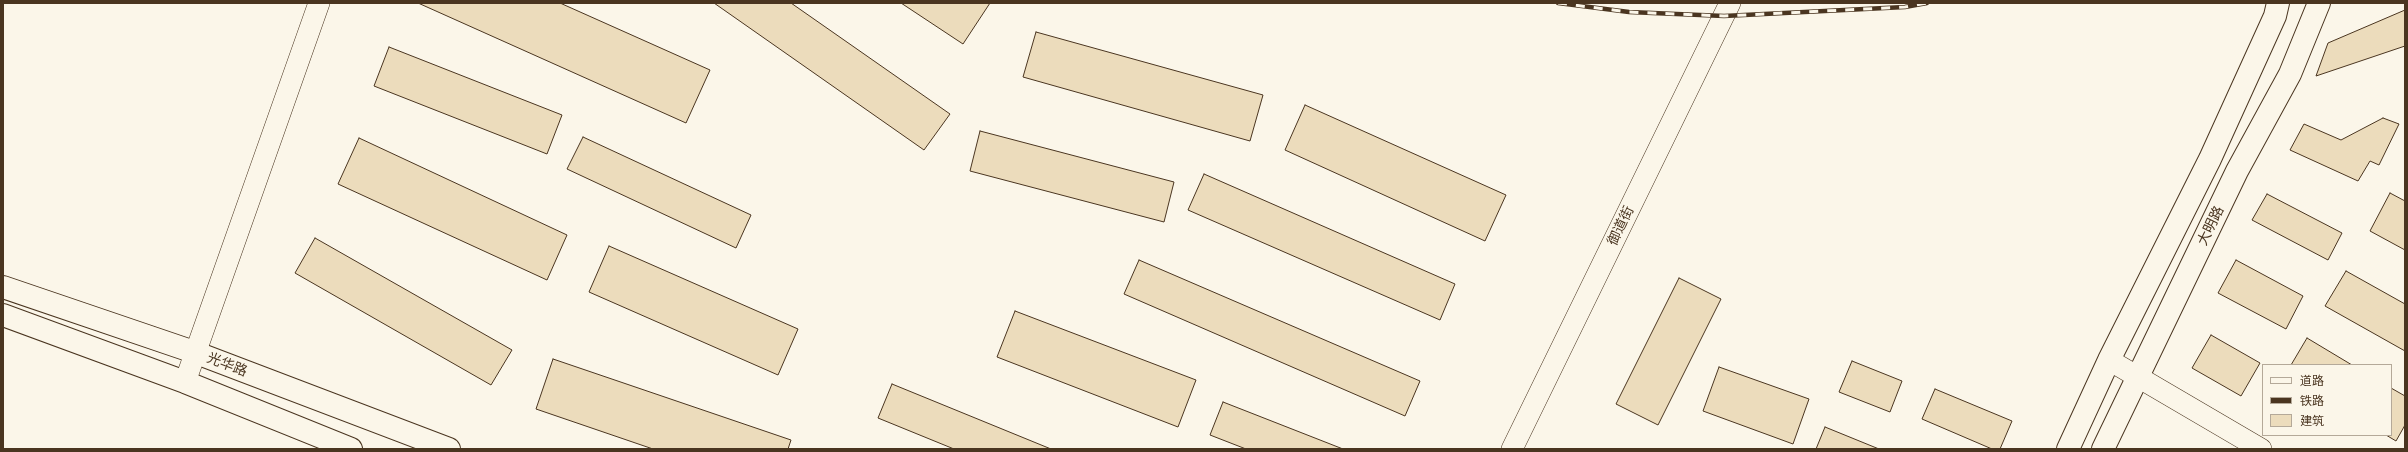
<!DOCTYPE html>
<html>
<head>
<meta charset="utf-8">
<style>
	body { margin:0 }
	#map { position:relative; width:2408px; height:452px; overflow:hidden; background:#fbf6e9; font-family:"Open Sans","Noto Sans SC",sans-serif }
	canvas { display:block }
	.frame { position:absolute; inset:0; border:4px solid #4a3520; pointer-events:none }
	.legend { position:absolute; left:2262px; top:364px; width:130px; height:72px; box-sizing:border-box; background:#fbf6e9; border:1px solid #b4a999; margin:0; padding:5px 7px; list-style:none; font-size:12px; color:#4a3520 }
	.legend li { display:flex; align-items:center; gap:8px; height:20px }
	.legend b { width:20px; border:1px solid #b4a999 }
</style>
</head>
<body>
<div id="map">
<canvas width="2408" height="452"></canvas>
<div class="frame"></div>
<ul class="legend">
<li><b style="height:5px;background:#fbf6e9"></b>道路</li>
<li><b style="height:5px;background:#4a3520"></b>铁路</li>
<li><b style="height:11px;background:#ecdcbc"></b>建筑</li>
</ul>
</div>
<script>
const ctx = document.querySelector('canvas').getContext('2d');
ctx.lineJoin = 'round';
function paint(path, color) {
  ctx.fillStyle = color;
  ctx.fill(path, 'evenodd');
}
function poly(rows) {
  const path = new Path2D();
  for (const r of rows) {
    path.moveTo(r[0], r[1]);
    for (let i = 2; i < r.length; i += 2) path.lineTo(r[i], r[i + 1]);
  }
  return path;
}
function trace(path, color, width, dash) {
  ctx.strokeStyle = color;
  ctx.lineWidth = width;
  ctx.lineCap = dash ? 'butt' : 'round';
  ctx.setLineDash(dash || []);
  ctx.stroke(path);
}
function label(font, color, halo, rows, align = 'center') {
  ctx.font = font + ' "Open Sans","Noto Sans SC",sans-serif';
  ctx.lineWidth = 3;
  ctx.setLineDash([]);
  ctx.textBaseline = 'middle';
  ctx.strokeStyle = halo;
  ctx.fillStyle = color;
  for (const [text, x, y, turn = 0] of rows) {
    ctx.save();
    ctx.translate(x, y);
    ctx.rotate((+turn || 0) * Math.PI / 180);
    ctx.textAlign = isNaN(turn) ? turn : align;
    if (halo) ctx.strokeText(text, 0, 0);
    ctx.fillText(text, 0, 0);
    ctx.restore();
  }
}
const building = poly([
	[418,3,560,3,710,70,686,123,418,3],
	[714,3,791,3,950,114,924,150,714,3],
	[901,3,990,3,963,44,901,3],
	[2405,10,2405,46,2316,76,2328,43,2405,10],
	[1036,32,1263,95,1250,141,1023,77,1036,32],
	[389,47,562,115,547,154,374,86,389,47],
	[1305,105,1506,195,1485,241,1285,150,1305,105],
	[2383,118,2399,124,2379,165,2370,161,2358,181,2290,150,2304,124,2341,140,2383,118],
	[980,131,1174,182,1164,222,970,171,980,131],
	[583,137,751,215,736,248,567,169,583,137],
	[359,138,567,235,547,280,338,184,359,138],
	[1204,174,1455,284,1440,320,1188,210,1204,174],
	[2390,193,2405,201,2405,250,2370,231,2390,193],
	[2267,194,2342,233,2328,260,2252,220,2267,194],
	[315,238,512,350,491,385,295,273,315,238],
	[609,246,798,329,778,375,589,292,609,246],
	[1139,260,1420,381,1405,416,1124,294,1139,260],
	[2236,260,2303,296,2286,329,2218,293,2236,260],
	[2346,271,2405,304,2405,351,2325,306,2346,271],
	[1679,278,1721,299,1658,425,1616,404,1679,278],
	[1015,311,1196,380,1178,427,997,357,1015,311],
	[2211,335,2260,363,2241,396,2192,368,2211,335],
	[2307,338,2352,365,2291,365,2307,338],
	[553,359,791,440,788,449,653,449,536,409,553,359],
	[1852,361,1902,381,1890,412,1839,392,1852,361],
	[1719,367,1809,399,1793,444,1703,411,1719,367],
	[892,384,1051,449,954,449,878,418,892,384],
	[2391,388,2405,396,2405,425,2396,441,2386,435,2391,435,2391,388],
	[1935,389,2012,421,2000,449,1992,449,1922,419,1935,389],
	[1223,402,1343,449,1246,449,1210,435,1223,402],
	[1825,427,1879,449,1816,449,1825,427]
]);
const minor = poly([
	[2109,360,2261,449],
	[185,382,319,3],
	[1512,449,1730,3]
]);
const major = poly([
	[3,287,194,352,449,449],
	[3,315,185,382,351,449],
	[2068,449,2109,360,2210,159,2275,16,2278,3],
	[2103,449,2237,171,2290,74,2319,3]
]);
const rail = poly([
	[1558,3,1629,12,1724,16,1905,7,1927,3]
]);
const streetNames = [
	["御道街",1621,226,-64],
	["大明路",2211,226,-64],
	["光华路",227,365,21]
];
paint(building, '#ecdcbc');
trace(building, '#4a3520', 1);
trace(minor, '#4a3520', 22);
trace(major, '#4a3520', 24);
trace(minor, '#fbf6e9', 21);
trace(major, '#fbf6e9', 22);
trace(rail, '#4a3520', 4.5);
trace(rail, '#fbf6e9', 3, [9]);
label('14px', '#4a3520', '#fbf6e9', streetNames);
</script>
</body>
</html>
